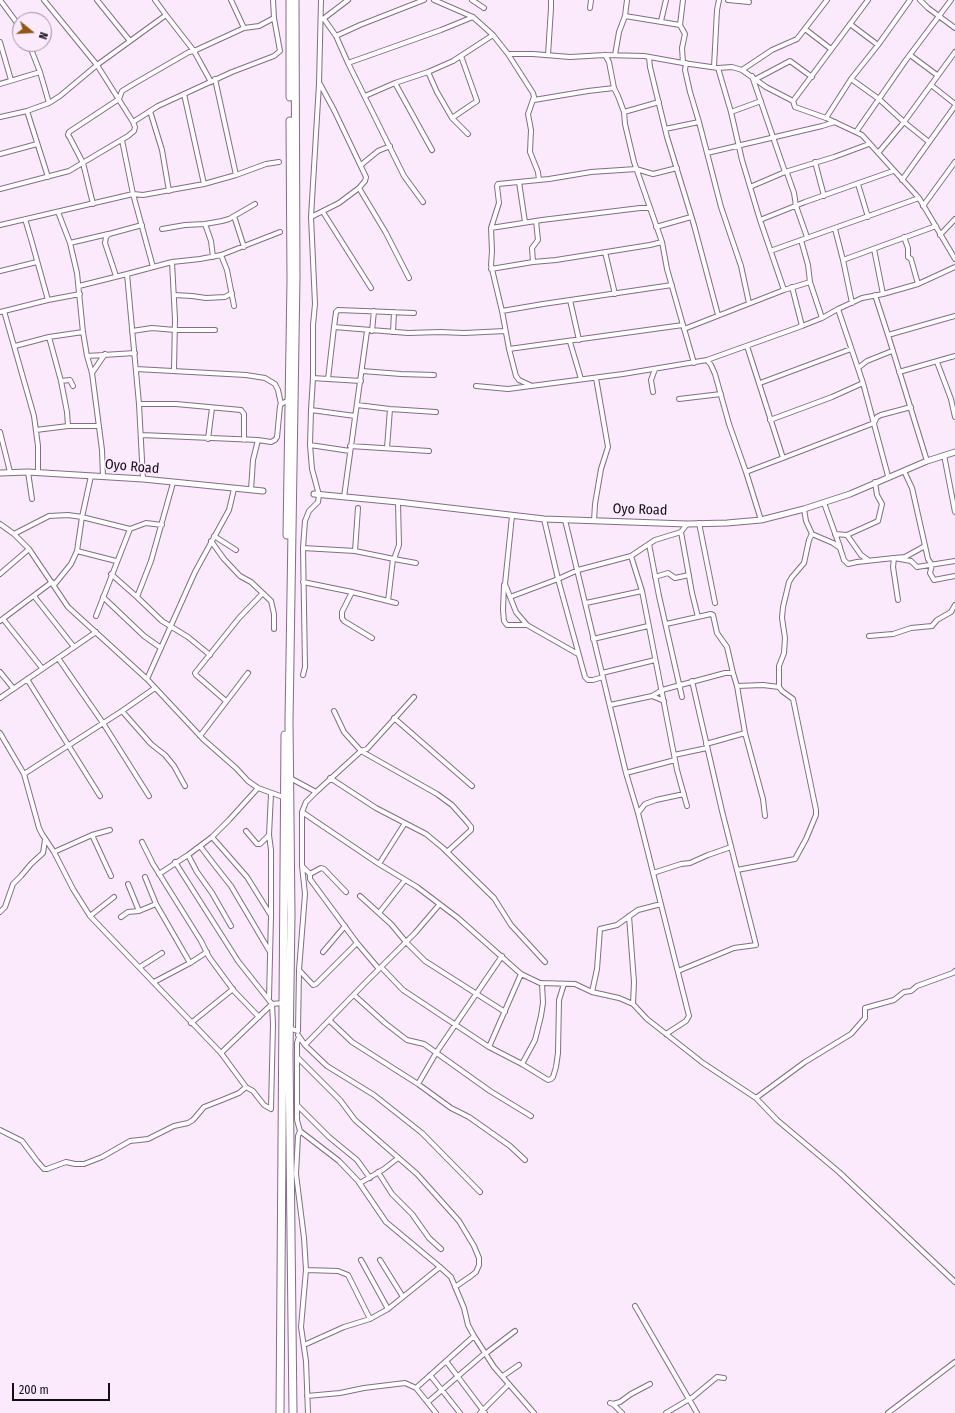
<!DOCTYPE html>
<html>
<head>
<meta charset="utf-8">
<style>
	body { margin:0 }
	#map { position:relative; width:955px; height:1413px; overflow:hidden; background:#faeafc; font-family:"Fira Sans Condensed",sans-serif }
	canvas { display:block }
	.north { position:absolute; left:12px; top:12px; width:40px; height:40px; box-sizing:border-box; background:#faeafc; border:1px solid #9e91a0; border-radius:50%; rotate:108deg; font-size:11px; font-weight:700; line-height:16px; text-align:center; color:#150c16 }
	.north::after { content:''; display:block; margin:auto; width:14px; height:18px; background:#915713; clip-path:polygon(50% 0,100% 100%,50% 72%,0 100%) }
	.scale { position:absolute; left:12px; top:1383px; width:98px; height:18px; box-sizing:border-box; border:2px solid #150c16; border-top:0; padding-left:5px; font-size:12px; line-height:14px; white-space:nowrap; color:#150c16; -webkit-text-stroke:3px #faeafc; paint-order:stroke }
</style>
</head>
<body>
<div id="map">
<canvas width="955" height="1413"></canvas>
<div class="north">N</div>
<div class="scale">200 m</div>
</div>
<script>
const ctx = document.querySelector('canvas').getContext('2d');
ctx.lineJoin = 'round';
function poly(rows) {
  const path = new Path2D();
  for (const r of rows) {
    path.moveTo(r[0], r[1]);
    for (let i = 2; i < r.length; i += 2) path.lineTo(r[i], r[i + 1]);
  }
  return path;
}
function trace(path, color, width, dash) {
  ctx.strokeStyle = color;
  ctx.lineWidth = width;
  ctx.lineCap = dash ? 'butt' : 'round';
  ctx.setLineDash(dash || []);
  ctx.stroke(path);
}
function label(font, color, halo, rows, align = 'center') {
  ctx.font = font + ' "Fira Sans Condensed",sans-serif';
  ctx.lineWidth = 3.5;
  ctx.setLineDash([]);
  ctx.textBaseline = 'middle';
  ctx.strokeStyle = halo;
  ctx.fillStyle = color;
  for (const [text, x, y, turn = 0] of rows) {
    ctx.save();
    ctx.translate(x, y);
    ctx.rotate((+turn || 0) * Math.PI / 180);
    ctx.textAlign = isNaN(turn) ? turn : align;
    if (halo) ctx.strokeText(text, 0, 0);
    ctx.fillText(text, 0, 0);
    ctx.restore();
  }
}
const minor = poly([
	[0,0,20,27],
	[97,0,130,41],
	[155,0,166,15,194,51,211,82],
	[434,0,473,17,493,35,508,54,533,93,534,97,528,114,531,130,530,152,538,172,539,180],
	[472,0,484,8],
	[728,0,749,2],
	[920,0,928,8,955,28],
	[590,8,591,0],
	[625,16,680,25,685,34,682,48,683,63],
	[323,19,348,0],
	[324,19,336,36,348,63,404,176,423,202],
	[661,21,666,0],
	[850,24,878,45],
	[680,25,683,0],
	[244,28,259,26,274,18],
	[805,29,831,49],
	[336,36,360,25,424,0],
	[0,42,11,80],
	[29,44,40,72,49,103],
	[508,54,533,54,570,57,605,55,644,56,683,63,718,68,732,67,742,70,766,87,793,101,795,107,826,118,862,135,919,198,955,259],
	[548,55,551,8,551,0],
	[605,55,609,62,614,88,618,96,624,112,625,124,634,162,662,242,667,269,683,325],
	[615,55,619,32,625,16,627,0],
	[910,55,937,75],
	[649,57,650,67,667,137,694,225,718,315],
	[348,63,441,30,473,17],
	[686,63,685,70,690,92,699,122,721,207,741,266,749,303],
	[714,67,717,10,719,0],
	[718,68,731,112,742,160,760,220,784,290],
	[742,70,772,50,797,39,827,0],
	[428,72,437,92,452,118,468,134],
	[752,76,785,172,787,173,794,193,796,206,807,237],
	[215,79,236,175],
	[756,79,790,61,812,77],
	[851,79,879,99,904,122,929,142],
	[395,83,432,150],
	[0,84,40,72],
	[931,85,955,104],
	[184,94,204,184],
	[365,96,395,83,428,72,453,61,493,35],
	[534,100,588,91,614,88],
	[793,101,868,0],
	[27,111,48,177],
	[150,111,162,150,169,191],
	[624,112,659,102],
	[731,112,761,101],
	[0,117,27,111,49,103,60,96,97,65,166,15],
	[452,118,477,101,461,56],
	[826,118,851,79,878,45,910,0],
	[133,122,158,106,232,72,274,56,280,51,274,18,273,0],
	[665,129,699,122],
	[856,132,906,60,951,0],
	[122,140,133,194,153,267],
	[707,153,822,126,835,122],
	[878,153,904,122,955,52],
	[0,154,37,144],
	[815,162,824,196],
	[361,165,378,151,390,146],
	[902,180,955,106],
	[519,182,525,222],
	[858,184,868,217],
	[750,187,785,172,834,157,869,144],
	[359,188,386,233,409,278],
	[0,189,69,171,128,136,134,131,135,127,133,122,97,65,44,0],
	[93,204,83,163,70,138,68,135,69,132,119,99,122,91,137,82,189,52,194,51,244,28,231,0],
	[923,206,955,162],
	[58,212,70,243,77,273,83,332,87,356,92,373,102,450,103,477],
	[323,212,371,288],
	[234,216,244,247],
	[311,217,339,203,359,188,365,181,366,177,334,110,320,84],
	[25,219,31,239,48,300],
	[760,220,805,202,893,171],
	[205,224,211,241,213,257],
	[0,225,133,194,143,195,204,184,236,175,266,164,279,162],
	[656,227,691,217],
	[491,228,542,220,640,208,650,208],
	[162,229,185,225,205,224,222,221,229,219,255,204],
	[835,229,843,260,852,303],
	[940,235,955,219],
	[904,237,908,248,908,257,911,259,918,284],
	[801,240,808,265,810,282,822,318],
	[70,243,108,234],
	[874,249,883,294],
	[773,250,919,198],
	[605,252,615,294],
	[221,255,227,270,234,306],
	[843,260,936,226],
	[172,262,175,319,174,370],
	[533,262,532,248,538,240,536,221],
	[491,269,533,262,556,260,650,245,662,242],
	[0,271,37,262],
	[116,276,105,243,106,237,109,234,142,225],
	[79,286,127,274],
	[792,287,802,326],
	[174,295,192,296,206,298,225,297,232,293],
	[875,295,888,335,927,461],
	[570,300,579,340],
	[838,309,863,383,888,476],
	[4,311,34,416,38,446,38,473],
	[502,311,543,304,672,285],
	[0,312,48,300,80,294],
	[334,327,408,333,440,332,464,333,505,331],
	[684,329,784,290,810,282],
	[132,331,152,328,175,330,215,330],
	[372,331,374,311],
	[393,332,394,312],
	[888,335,955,316],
	[49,337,61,381,67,412,68,426],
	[570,342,581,379],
	[15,346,49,337,83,332],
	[509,349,683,325,694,363],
	[87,356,135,353],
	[707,360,802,326,822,318,838,309,862,298,883,294,918,284,955,267],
	[937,362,951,399,955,417],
	[858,368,867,361,892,351],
	[136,369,246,375,265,378,275,384,278,390,281,404],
	[362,371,401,374,434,375],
	[899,372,955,356],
	[92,373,105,354],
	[313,378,328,379,334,327,336,312,338,310,414,313],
	[328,379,361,381],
	[61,381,70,380,73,386],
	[760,383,851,349],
	[476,386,508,389,623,374,707,360,711,365,715,374,729,424,746,472,761,520],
	[532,386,519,380,516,376,509,349,502,311,491,265,492,251,491,228,499,203,497,186,498,184,549,179,591,172,636,169,653,174,677,168],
	[653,392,651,380,655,369],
	[679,399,721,394],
	[139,404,176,404,241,410,244,414,244,440],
	[357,405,390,409,436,412],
	[311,410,355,416],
	[770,420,832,397,863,383],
	[36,430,68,426,98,426],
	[0,432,10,472],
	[141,435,258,440,271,442,275,440,277,437,280,406,281,404,289,400],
	[208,439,212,408],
	[310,445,350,451],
	[350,446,429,451],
	[387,448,390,409],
	[944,455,955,512],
	[783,458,874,423,877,417,881,415,911,407],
	[904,471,912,488,928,559,932,565,930,573,934,580,955,576],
	[28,472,32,499],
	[746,472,783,458,747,346],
	[143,479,139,404,127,274,172,262,200,259,221,255,280,232],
	[251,490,253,460,258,440],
	[344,497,367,331],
	[824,503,840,547],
	[512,516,505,584,516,612,527,625,578,654],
	[544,519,558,579,585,677,588,680,593,680,603,677],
	[565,520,626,773,638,813,689,1016,686,1021,666,1034],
	[594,521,595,504,601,469,608,447,596,378],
	[699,523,715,603],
	[0,524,14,534,29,549,68,607,147,679,203,739,236,768,248,781,258,788,283,797],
	[681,532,692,593,698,617],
	[14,534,49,516,68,515,82,517,130,529,146,523,162,525],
	[812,534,833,543,840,548,844,560,848,564,857,562,894,558,911,561,917,567,955,561],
	[835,534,847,535,878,521,882,504,877,495,875,482],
	[847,535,861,555,868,560],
	[214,536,236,550],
	[211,541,224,559,240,576,251,582,271,601,274,614,274,629],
	[649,544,659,596,682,697],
	[303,548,355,551,394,559,416,563],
	[77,551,116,561],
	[355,551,358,508],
	[631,556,642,591,677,770,687,806],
	[394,559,399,545,398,502],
	[0,574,29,549],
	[111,574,137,597,162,621,188,637,210,655],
	[655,577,668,573,675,578,689,575],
	[303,582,352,592,396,603],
	[54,585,71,564,77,551,82,517,91,476],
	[504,585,503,610,504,621,507,625,527,625],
	[352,592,342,612,342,618,344,621,372,638],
	[34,596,74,647],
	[103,597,144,636,161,648],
	[137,597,151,561,173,483],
	[510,597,558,579,578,570,631,556,655,540,681,532,687,524],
	[898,600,893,567,894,558,905,557,925,546],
	[388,601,393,559],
	[586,603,642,591],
	[96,616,130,529],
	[3,619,42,668],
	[0,621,52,582],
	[666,624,711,614,713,615,717,633,727,647,733,673,737,686,745,733,763,799,765,816],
	[869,636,893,634,911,628,932,626,937,620,951,612,955,605],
	[593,639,648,626],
	[58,658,103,723,149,796],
	[0,672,13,688],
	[602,673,655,660],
	[303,675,305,667,303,548,305,521,309,511,318,502,319,495,312,469,310,445,311,410,313,378,313,325,315,304,311,217,319,84,321,0],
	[27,679,100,796],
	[147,679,195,572,229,510,234,489],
	[737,686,763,685,779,687],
	[652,696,664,701],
	[0,698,96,632],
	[226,701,196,675,195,673,239,618,262,594],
	[610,705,652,696,662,690,725,673,733,673],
	[122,711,151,744,165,755,174,766,185,786],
	[334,711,344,732,361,751,437,794,452,805,468,823,471,827,471,830,447,852],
	[394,718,472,786],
	[0,733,24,774,39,828,42,834,54,852,73,889,90,916,221,1053,246,1087,253,1091,264,1105,271,1109,273,1024,272,1004],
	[200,736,248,673],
	[706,744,745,733],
	[674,755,707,748],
	[626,773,675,760],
	[24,774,122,711,155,688],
	[290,778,316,792],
	[330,778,376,808,426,834,443,848,494,898,511,925,545,962],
	[302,812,379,864,417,887,458,918,521,974,540,983,575,984,592,992,619,998,633,1004,647,1019,703,1063,756,1098,777,1120,839,1172,955,1282],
	[638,813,645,804,656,800,684,794],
	[246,831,257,844,260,844,269,835],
	[92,835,111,876],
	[212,837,247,877,270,914],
	[142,842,153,864,201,941,209,957,234,991,259,1017],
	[200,846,216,867,231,886,270,952],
	[54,852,92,835,110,830],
	[188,855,197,872,212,893,231,926],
	[175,862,238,961,272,1004],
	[379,864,405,823],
	[302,866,310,874,310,879,357,943,379,969],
	[737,870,795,859,806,839,816,815,816,810,793,699,782,691,779,687,779,666,784,653,785,638,782,618,783,607,789,582,792,577,804,563,809,540,812,534,806,521,804,509],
	[653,873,681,864,690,863,708,855,731,847],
	[159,874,188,855,212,837,229,820,258,788],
	[310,874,321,868,324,869,346,892],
	[145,877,156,904,190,963],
	[128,884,139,911],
	[360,896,391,924,406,942,425,961,505,1012],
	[0,912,5,907,13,884,21,876,31,864,43,853,45,840],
	[379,913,405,880],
	[90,916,114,897],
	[629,916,634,982,633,1004],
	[121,917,128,912,139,911,156,904],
	[323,952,345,926],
	[140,967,162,953],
	[381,967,403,990,489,1047,522,1064,548,1080,551,1079,553,1077,556,1067,558,1053,559,1000,564,984],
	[299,970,313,985,316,984,357,943],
	[678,971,734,948,756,945,722,811,692,681],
	[154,982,190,963,207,952],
	[592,992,597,969,600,929,617,925,638,910,661,904],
	[354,995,385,1023,407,1040,424,1044,490,1091,531,1116],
	[269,998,271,916,271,850,269,835,271,794],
	[330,1021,352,1042,418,1084,451,1108,469,1117,510,1146,525,1160],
	[191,1023,233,989],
	[289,1028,298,1031,299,970,305,894,302,866,302,812,306,802,316,792,361,751,367,749,414,697],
	[298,1035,305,1045,327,1066,374,1095,422,1133,480,1192],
	[299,1037,297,1043,297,1120,300,1131,339,1161,358,1181,386,1222,440,1267,451,1277,464,1308,468,1325,474,1336,494,1367,534,1413],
	[305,1045,365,983,415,933,439,905],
	[489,1047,521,974],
	[221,1053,272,1004,282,1003],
	[297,1057,340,1100,355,1120,417,1174,459,1221,474,1246,479,1258,479,1265,476,1272,471,1276,455,1287],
	[522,1064,535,1040,541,1016,543,1003,542,983],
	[418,1084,436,1053,502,956],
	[756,1098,805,1062,851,1034,865,1018,865,1008,894,1000,904,992,911,991,917,986,953,973,955,971],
	[297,1105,329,1137,357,1160,370,1178],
	[0,1130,22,1141,37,1161,44,1169,47,1169,66,1162,75,1164,84,1164,102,1157,130,1141,148,1139,174,1126,188,1123,193,1120,204,1107,222,1100,239,1093,246,1087],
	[300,1131,298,1136,296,1174,304,1238,306,1270,301,1327,306,1361,308,1413],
	[378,1172,392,1194,412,1214,429,1238,441,1249],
	[360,1183,384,1169,398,1158],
	[361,1260,388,1309],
	[380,1260,403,1297],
	[306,1270,338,1271,348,1275,370,1319],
	[635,1306,697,1413],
	[304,1345,344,1327,370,1319,388,1309,440,1267],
	[485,1354,515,1331],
	[446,1361,485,1413],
	[430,1375,460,1413],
	[503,1376,519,1365],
	[416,1388,474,1336],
	[307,1396,340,1393,364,1388,405,1383,416,1388,436,1413],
	[428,1402,485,1353],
	[610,1403,613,1404,622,1413],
	[613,1404,620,1402,631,1394,650,1384],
	[480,1413,509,1384],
	[666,1413,693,1397,717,1377,724,1378],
	[888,1413,955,1362]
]);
const tertiary = poly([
	[0,473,28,472,143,479,263,491],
	[314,494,398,502,544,519,687,524,727,523,761,520,804,509,850,494,927,461,955,452]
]);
const motorway = poly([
	[290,0,290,97],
	[287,535,291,280,290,121],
	[280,1413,285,735],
	[293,1413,289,1055,291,915,289,721,296,276,295,0]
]);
const streetNames = [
	["Oyo Road",132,467,5],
	["Oyo Road",640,510,2]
];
trace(minor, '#846c87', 6);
trace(tertiary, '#846c87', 7);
trace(motorway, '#846c87', 9);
trace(minor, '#fff', 4);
trace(tertiary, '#fff', 5);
trace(motorway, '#fff', 7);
label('14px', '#150c16', '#faeafc', streetNames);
</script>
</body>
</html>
